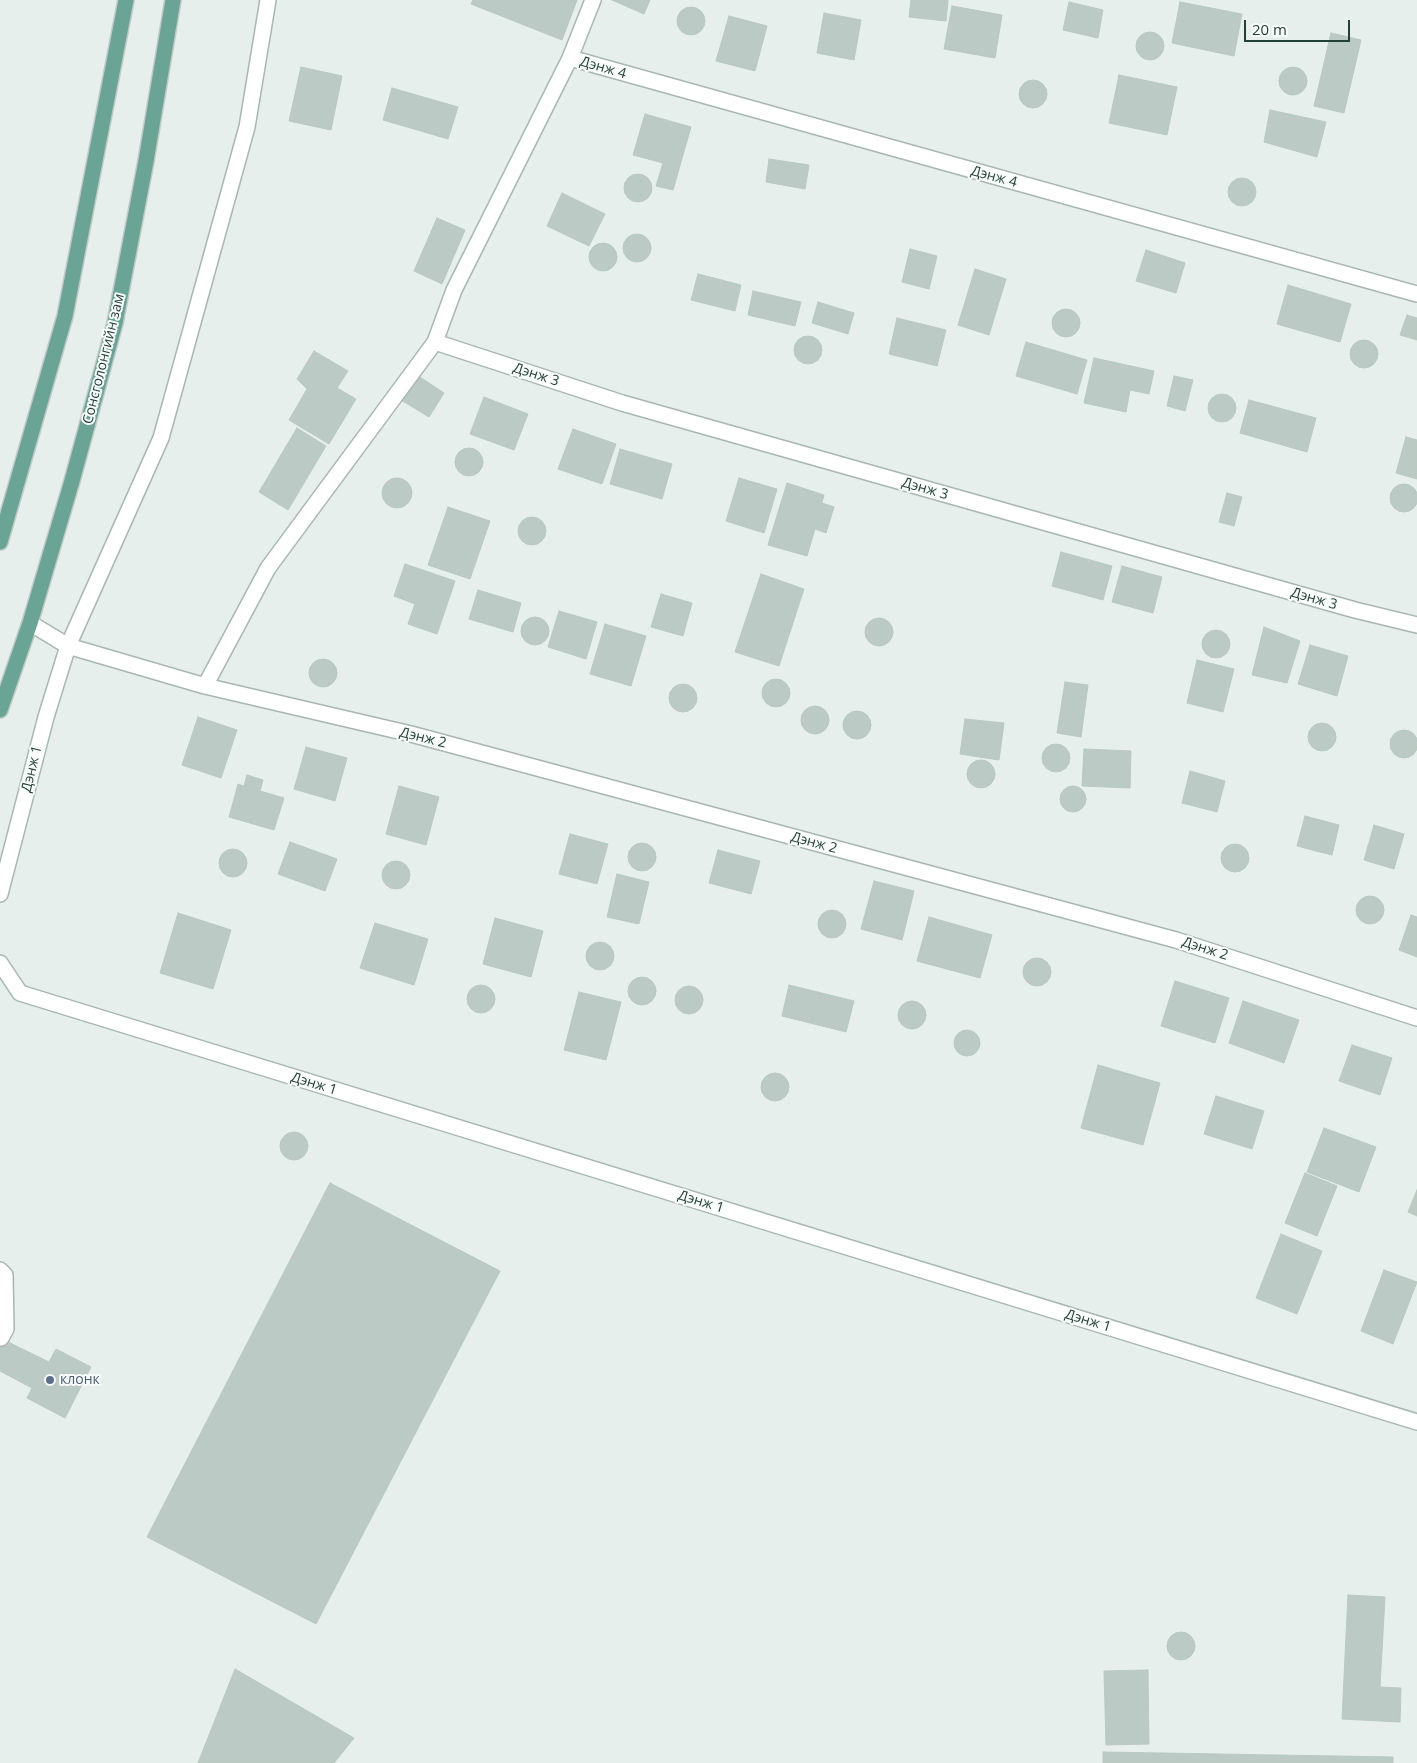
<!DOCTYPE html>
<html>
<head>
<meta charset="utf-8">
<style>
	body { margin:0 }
	#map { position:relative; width:1417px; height:1763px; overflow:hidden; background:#e6efeb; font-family:"Open Sans",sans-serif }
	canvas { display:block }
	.scale { position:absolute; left:1244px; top:20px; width:106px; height:22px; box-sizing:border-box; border:2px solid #244139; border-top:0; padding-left:6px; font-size:15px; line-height:18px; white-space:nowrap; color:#244139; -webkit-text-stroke:4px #f7fbf9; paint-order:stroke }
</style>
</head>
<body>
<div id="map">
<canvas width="1417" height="1763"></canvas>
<div class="scale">20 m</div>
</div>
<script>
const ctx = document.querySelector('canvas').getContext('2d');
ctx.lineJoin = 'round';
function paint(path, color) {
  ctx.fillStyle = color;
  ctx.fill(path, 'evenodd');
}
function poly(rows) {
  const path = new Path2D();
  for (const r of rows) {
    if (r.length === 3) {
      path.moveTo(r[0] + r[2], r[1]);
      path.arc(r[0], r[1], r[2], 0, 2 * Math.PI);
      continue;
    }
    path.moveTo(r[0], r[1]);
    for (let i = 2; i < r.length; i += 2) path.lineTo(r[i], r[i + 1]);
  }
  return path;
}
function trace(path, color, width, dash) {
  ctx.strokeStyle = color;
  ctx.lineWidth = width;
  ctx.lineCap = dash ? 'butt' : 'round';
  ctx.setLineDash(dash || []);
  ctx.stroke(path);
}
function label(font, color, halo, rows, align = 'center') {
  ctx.font = font + ' "Open Sans",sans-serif';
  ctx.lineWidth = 4;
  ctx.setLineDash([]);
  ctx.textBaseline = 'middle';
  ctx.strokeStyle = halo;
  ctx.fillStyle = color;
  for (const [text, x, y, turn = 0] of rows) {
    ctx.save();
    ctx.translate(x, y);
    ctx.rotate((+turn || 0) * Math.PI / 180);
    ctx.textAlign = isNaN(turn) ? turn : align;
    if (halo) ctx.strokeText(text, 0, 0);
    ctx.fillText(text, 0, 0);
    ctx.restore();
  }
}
const building = poly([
	[473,0,577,0,562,40,471,4,473,0],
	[612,0,650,0,644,14,612,0],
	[911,0,948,0,946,21,909,17,911,0],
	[1069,2,1103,10,1098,38,1063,30,1069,2],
	[1180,2,1242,14,1234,56,1172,43,1180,2],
	[952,6,1002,15,995,58,944,49,952,6],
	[691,21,14],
	[824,13,861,20,854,60,817,53,824,13],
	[729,16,767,26,755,71,716,61,729,16],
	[1150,46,14],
	[1331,33,1361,40,1344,113,1314,106,1331,33],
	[1293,81,14],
	[301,67,342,76,331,130,289,121,301,67],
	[1119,75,1177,87,1167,135,1109,123,1119,75],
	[1033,94,14],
	[392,88,458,107,448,139,383,120,392,88],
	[1270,110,1326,122,1317,157,1264,142,1270,110],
	[645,114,691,127,673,190,656,186,663,163,633,155,645,114],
	[769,159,809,165,805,189,766,182,769,159],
	[638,188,14],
	[1242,192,14],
	[562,193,605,214,589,246,547,226,562,193],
	[437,218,465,230,442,284,414,271,437,218],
	[637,248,14],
	[603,257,14],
	[910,249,937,256,929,289,902,282,910,249],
	[1146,250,1185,263,1176,293,1136,281,1146,250],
	[975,269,1006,279,989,335,958,325,975,269],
	[698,274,741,285,735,311,691,300,698,274],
	[1288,285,1351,304,1340,342,1277,324,1288,285],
	[753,291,801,302,795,326,748,315,753,291],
	[818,302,854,313,848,334,812,323,818,302],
	[1066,323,14],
	[1407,315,1417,318,1417,340,1400,335,1407,315],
	[897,318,946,330,937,366,889,354,897,318],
	[808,350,14],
	[1364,354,14],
	[1026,342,1087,360,1077,394,1016,376,1026,342],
	[314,351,348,371,337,388,356,399,329,444,289,420,307,389,297,379,314,351],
	[1094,358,1154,371,1149,394,1130,390,1126,412,1084,403,1094,358],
	[417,375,444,393,429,417,401,400,417,375],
	[1174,376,1193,380,1185,411,1167,406,1174,376],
	[1222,408,14],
	[484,397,528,414,514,450,470,434,484,397],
	[1249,400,1316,418,1307,452,1240,433,1249,400],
	[297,428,326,446,288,510,259,492,297,428],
	[573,429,616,444,602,484,558,469,573,429],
	[1406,437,1417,440,1417,479,1396,473,1406,437],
	[469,462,14],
	[620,449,672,464,662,499,610,484,620,449],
	[397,493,15],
	[739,478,777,489,764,533,726,521,739,478],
	[787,483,824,495,822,503,834,507,826,533,815,529,807,556,768,545,787,483],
	[1404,498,14],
	[1227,493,1242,497,1234,526,1219,522,1227,493],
	[448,507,490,521,470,579,428,565,448,507],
	[532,531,14],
	[1061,552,1112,566,1103,600,1052,586,1061,552],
	[405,564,455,581,437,634,408,624,415,604,394,596,405,564],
	[1122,566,1162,577,1153,613,1112,602,1122,566],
	[761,574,804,589,779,666,735,652,761,574],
	[478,590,521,603,513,632,469,619,478,590],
	[661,594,692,603,683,636,651,627,661,594],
	[559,611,597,622,586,659,548,647,559,611],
	[535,631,14],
	[879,632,14],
	[605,624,646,636,631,686,590,674,605,624],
	[1264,627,1300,641,1287,683,1252,675,1264,627],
	[1216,644,14],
	[1310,645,1348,656,1337,696,1298,684,1310,645],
	[323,673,14],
	[1197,660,1234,669,1223,712,1187,703,1197,660],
	[776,693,14],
	[1065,682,1088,685,1081,737,1057,733,1065,682],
	[683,698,14],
	[815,720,14],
	[857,725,14],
	[198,717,237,730,221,778,182,765,198,717],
	[965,719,1004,723,999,760,960,754,965,719],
	[1322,737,14],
	[1404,744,14],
	[1056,758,14],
	[306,747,347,758,335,801,294,789,306,747],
	[1084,749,1131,751,1130,788,1082,786,1084,749],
	[981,774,14],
	[1190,771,1225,781,1217,812,1182,803,1190,771],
	[247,775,263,780,260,791,284,798,274,830,229,817,238,784,244,786,247,775],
	[399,786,439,797,426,845,386,834,399,786],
	[1073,799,13],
	[1305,816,1339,825,1332,855,1297,846,1305,816],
	[1374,825,1404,834,1394,869,1364,860,1374,825],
	[570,834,608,844,597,884,559,874,570,834],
	[290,842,337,859,325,891,278,874,290,842],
	[642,857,14],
	[1235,858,14],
	[233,863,14],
	[718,850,760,861,751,894,709,883,718,850],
	[396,875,14],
	[617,874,649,882,639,924,607,917,617,874],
	[874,881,914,891,902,940,861,929,874,881],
	[1370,910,14],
	[832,924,14],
	[178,913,231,930,213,989,160,973,178,913],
	[1411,915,1417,917,1417,957,1399,950,1411,915],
	[929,917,992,935,980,978,917,961,929,917],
	[495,918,543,931,531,977,483,964,495,918],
	[375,923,428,939,414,985,360,968,375,923],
	[600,956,14],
	[1037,972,14],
	[642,991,14],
	[1175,981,1229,998,1215,1043,1161,1026,1175,981],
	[481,999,14],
	[789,985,854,1001,846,1032,782,1016,789,985],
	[689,1000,14],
	[579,992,621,1002,606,1060,564,1050,579,992],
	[912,1015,14],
	[1243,1001,1299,1020,1284,1063,1229,1043,1243,1001],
	[967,1043,13],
	[1352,1045,1392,1058,1380,1095,1339,1081,1352,1045],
	[1098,1065,1160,1083,1143,1145,1081,1128,1098,1065],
	[775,1087,14],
	[1216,1096,1264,1111,1252,1149,1204,1134,1216,1096],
	[1324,1128,1376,1147,1359,1192,1307,1172,1324,1128],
	[294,1146,14],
	[1305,1173,1337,1186,1317,1236,1285,1223,1305,1173],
	[330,1183,500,1271,316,1624,147,1537,330,1183],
	[1417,1190,1417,1216,1408,1212,1417,1190],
	[1281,1234,1322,1251,1297,1314,1256,1298,1281,1234],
	[1384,1270,1417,1282,1393,1344,1361,1331,1384,1270],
	[0,1338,49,1362,56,1349,91,1367,65,1418,27,1398,32,1388,0,1371,0,1338],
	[1348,1595,1385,1597,1380,1687,1401,1688,1400,1722,1342,1719,1348,1595],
	[1181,1646,14],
	[235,1669,354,1738,334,1763,198,1763,235,1669],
	[1148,1670,1149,1744,1106,1745,1104,1671,1148,1670],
	[1103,1752,1393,1757,1393,1763,1103,1763,1103,1752]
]);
const service = poly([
	[0,1270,5,1275,6,1329,1,1338]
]);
const minor = poly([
	[570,58,1417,294],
	[435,342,622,403,1355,610,1417,625],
	[30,623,68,646,205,686,268,568,435,342,454,290,570,58,593,0],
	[205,686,411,734,1176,940,1417,1018],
	[0,894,46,717,68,646,161,438,247,127,268,0],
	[0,963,20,993,1417,1422]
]);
const primary = poly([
	[0,542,65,316,126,0],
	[0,710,30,623,72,481,115,323,146,161,173,0]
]);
const markers = [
	[50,1380,5,"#5c6f8a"]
];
const streetNames = [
	["Дэнж 4",603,68,16],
	["Дэнж 4",994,177,15],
	["Сонсголонгийн зам",104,359,-76],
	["Дэнж 3",536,375,18],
	["Дэнж 3",925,489,16],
	["Дэнж 3",1314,599,16],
	["Дэнж 2",423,738,14],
	["Дэнж 1",32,769,-76],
	["Дэнж 2",814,843,15],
	["Дэнж 2",1205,949,18],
	["Дэнж 1",314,1084,17],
	["Дэнж 1",701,1202,17],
	["Дэнж 1",1088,1321,17]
];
const serviceNames = [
	["клонк",60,1380]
];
paint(building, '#bbcac4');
trace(building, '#b8c9c1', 1);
trace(service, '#a8b7b2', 18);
trace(minor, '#a8b7b2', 18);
trace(primary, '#c2cac8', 18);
trace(service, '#fff', 15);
trace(minor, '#fff', 15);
trace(primary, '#6aa495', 15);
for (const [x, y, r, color] of markers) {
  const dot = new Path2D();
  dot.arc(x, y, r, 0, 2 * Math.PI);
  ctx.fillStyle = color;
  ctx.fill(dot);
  trace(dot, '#f7fbf9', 2);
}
label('14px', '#244139', '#f7fbf9', streetNames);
label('14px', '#4e5e75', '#f7fbf9', serviceNames, 'left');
</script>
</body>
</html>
